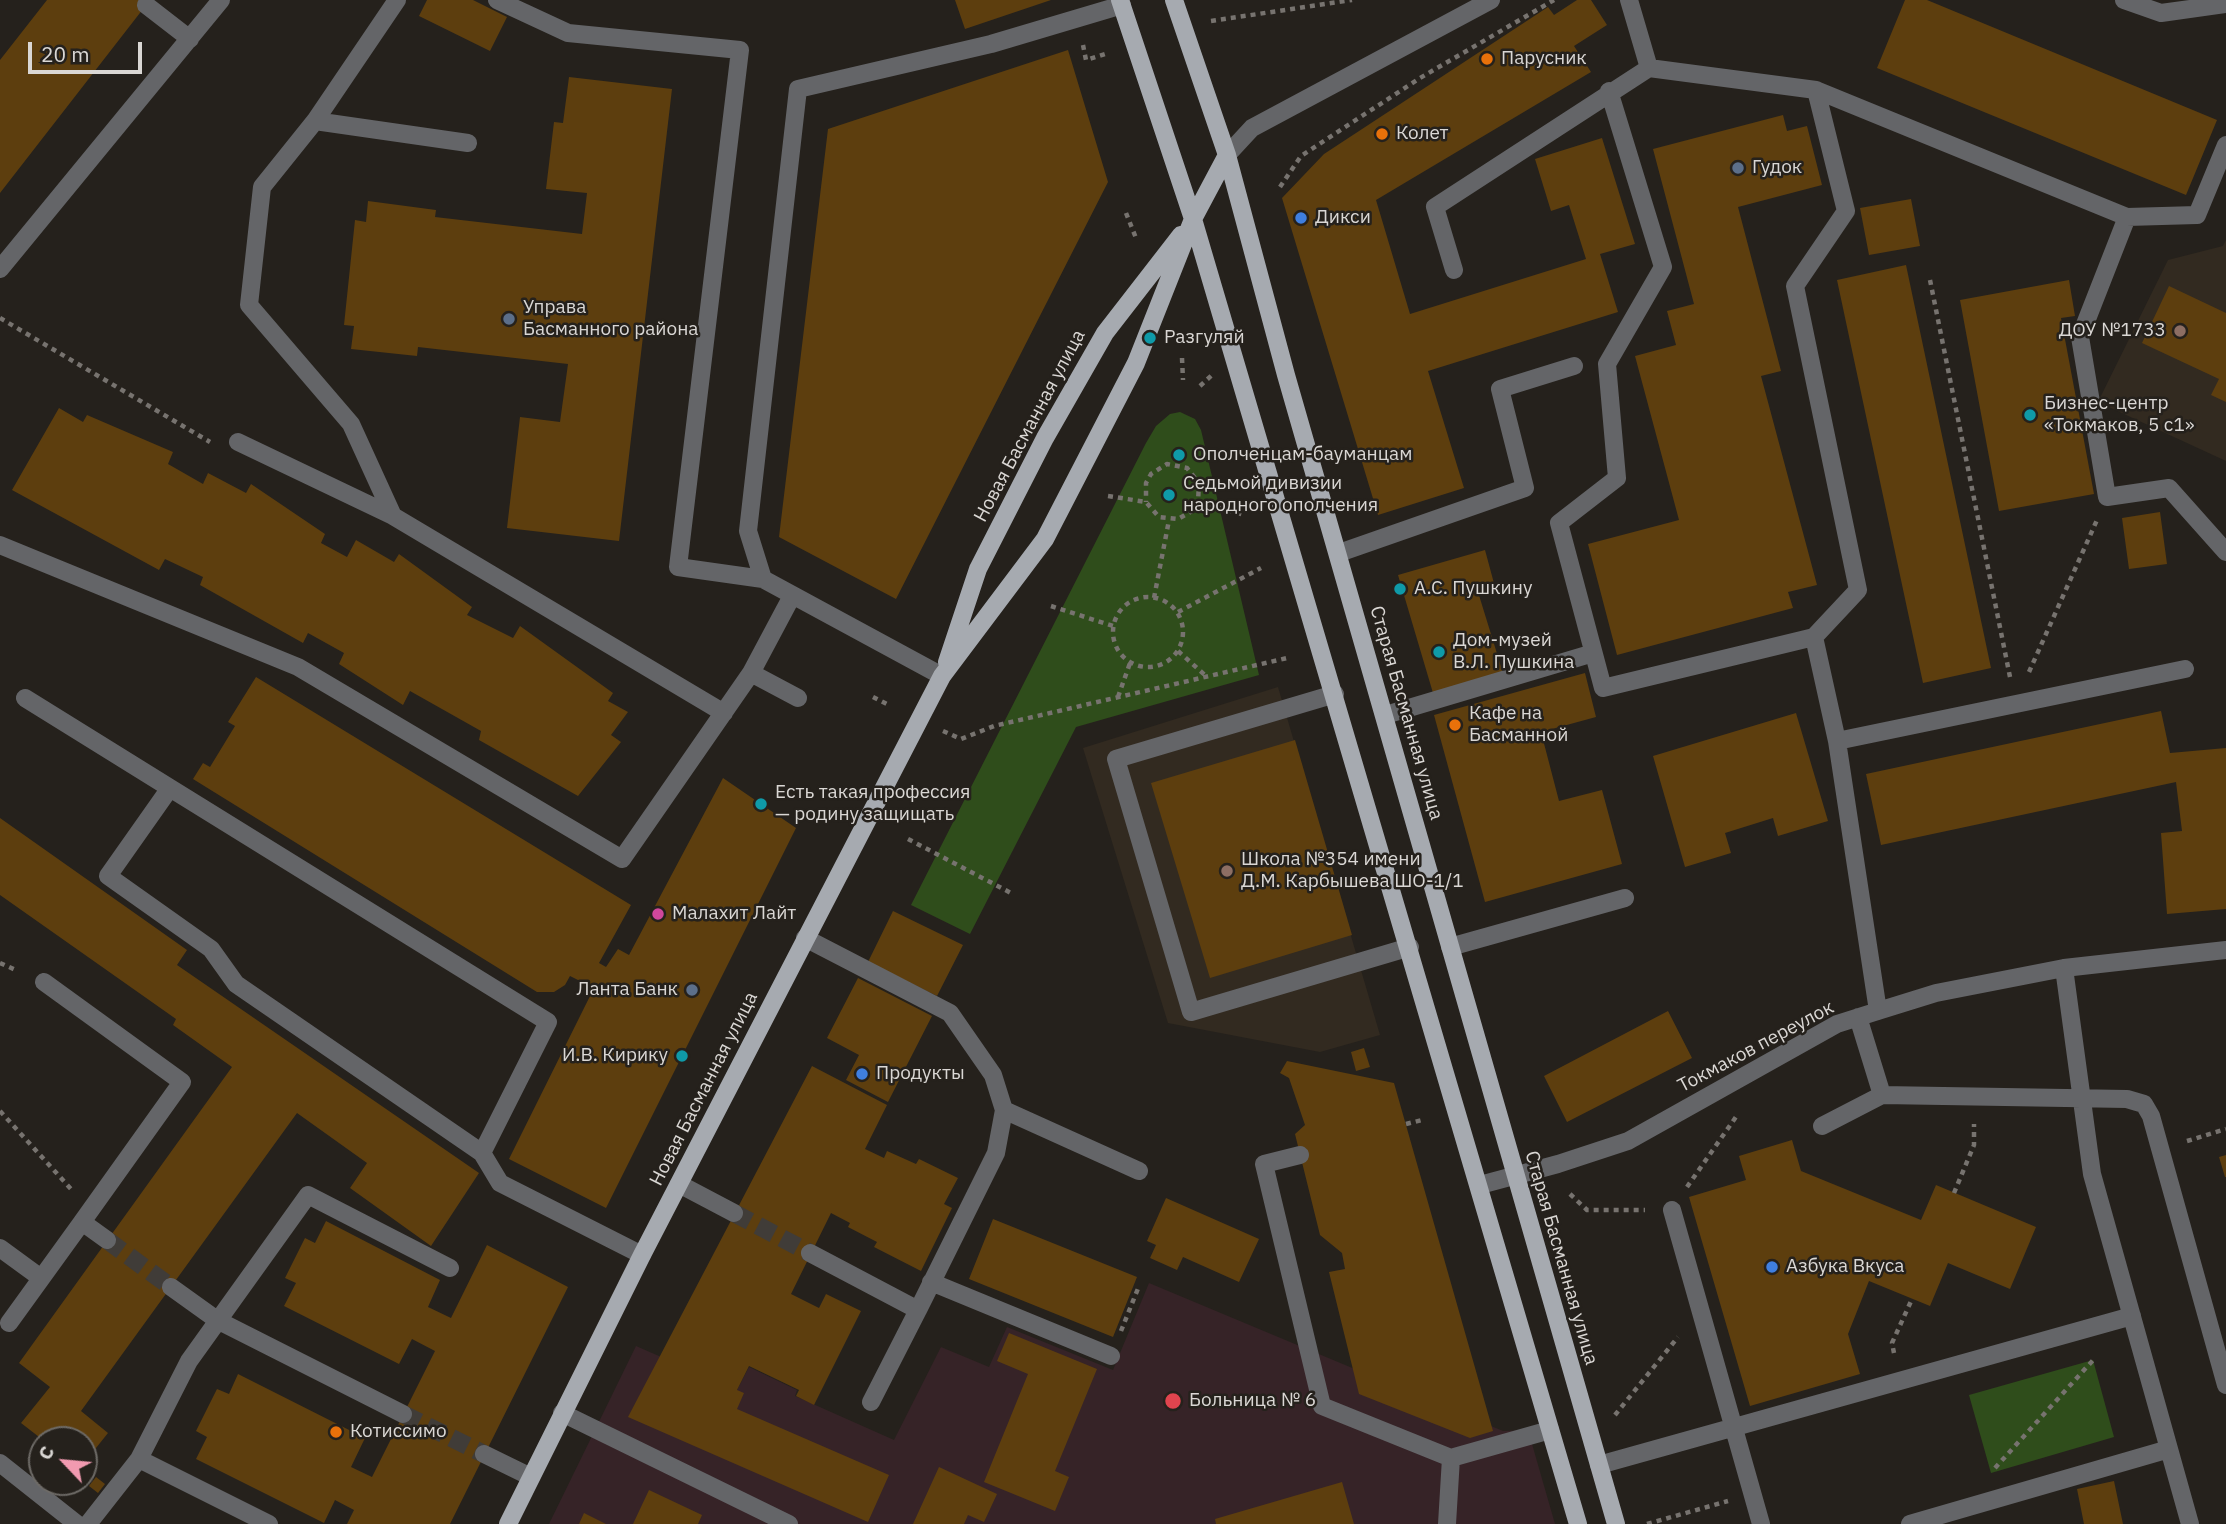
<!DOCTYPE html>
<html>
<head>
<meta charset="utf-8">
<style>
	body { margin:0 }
	#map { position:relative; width:2226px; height:1524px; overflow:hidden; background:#25211c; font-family:"IBM Plex Sans",sans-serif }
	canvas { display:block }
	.north { position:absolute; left:28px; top:1426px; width:70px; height:70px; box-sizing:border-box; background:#25211c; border:2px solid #6d6a66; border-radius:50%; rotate:296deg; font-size:19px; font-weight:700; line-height:28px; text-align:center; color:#dad7d4 }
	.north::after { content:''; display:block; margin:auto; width:24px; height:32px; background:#f19ab0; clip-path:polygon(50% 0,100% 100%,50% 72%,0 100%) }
	.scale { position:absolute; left:28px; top:42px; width:114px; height:32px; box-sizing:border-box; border:4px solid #dad7d4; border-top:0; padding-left:9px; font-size:21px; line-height:24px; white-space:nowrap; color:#dad7d4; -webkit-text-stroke:5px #25211c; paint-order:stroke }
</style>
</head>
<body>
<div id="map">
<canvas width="2226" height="1524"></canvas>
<div class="north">С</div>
<div class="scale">20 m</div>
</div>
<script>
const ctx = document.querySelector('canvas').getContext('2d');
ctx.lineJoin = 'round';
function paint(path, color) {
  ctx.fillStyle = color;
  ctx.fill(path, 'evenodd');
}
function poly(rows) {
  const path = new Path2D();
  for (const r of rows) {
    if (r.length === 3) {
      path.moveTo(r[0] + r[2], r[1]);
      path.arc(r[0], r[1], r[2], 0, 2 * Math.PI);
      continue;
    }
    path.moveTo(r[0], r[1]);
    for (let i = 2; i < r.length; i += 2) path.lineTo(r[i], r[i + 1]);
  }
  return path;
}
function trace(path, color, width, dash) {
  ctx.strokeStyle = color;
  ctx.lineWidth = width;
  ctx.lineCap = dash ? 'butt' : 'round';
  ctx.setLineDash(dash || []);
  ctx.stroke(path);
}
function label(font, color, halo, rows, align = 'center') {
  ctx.font = font + ' "IBM Plex Sans",sans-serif';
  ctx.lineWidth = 5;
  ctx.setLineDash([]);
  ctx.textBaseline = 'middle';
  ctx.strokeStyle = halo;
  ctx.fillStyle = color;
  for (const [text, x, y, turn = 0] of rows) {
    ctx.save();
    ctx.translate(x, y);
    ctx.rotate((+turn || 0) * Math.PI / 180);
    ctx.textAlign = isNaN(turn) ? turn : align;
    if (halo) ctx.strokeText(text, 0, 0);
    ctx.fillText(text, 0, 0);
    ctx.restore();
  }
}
const built = poly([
	[2226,240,2226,461,2098,402,2168,260,2223,246],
	[1278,687,1380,1035,1320,1052,1168,1023,1083,748]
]);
const medical = poly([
	[1149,1283,1503,1431,1528,1430,1555,1524,549,1524,636,1346,737,1390,749,1367,797,1390,795,1396,894,1440,941,1347,989,1367,1007,1327,1113,1370]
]);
const green = poly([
	[1180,412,1195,419,1201,430,1259,675,1076,727,970,934,911,905,1146,443,1156,426,1170,414],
	[2093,1360,2114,1437,1991,1473,1969,1395]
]);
const building = poly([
	[47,0,150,0,0,193,0,60],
	[427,0,473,0,507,17,490,51,419,16],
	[955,0,1051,0,965,29],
	[1577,0,1591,0,1607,25,1574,46,1591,72,1376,200,1410,314,1586,259,1569,205,1551,211,1535,159,1602,138,1635,244,1600,254,1618,312,1428,371,1464,488,1378,515,1282,198,1324,154,1548,7,1554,15],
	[1905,0,1927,0,2217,120,2186,195,1877,68],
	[1068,50,1108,182,896,599,779,537,828,129],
	[569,77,672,89,619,541,507,528,520,417,560,422,568,364,418,347,417,356,351,349,354,326,344,325,355,220,366,222,368,201,436,210,435,217,582,234,587,193,546,189,554,122,563,123],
	[1783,115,1787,131,1807,126,1822,185,1738,207,1781,371,1761,376,1817,585,1788,592,1793,608,1617,655,1588,544,1679,520,1635,356,1676,345,1667,311,1694,304,1653,149],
	[1911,199,1920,246,1869,255,1860,208],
	[1906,265,1991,668,1923,683,1837,280],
	[2069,280,2075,316,2061,318,2094,494,1999,511,1960,300],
	[2169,286,2226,313,2226,402,2211,395,2219,379,2142,343],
	[59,408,83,422,87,415,173,452,168,464,203,484,208,473,246,493,251,484,325,534,321,543,347,557,356,540,394,562,399,554,472,607,467,615,513,638,520,626,613,693,608,701,628,712,611,735,621,742,578,796,479,740,481,731,410,691,403,705,339,664,344,653,308,633,303,643,200,585,203,577,165,559,159,570,12,490],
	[2160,512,2167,564,2129,569,2122,518],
	[1485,550,1495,587,1478,592,1503,673,1433,693,1398,575],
	[1585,673,1596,717,1541,732,1559,801,1602,790,1622,864,1485,902,1434,715],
	[256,677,631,905,599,963,606,967,618,949,629,955,723,778,796,828,606,1208,509,1159,594,988,570,976,565,985,554,992,537,992,193,779,203,763,210,767,235,726,228,722],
	[2161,711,2170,753,2226,748,2226,909,2167,914,2161,833,2182,831,2176,782,1881,845,1866,774],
	[1796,713,1828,821,1778,836,1773,818,1725,833,1731,853,1685,867,1653,756],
	[1295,740,1352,935,1210,978,1151,783],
	[0,818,187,950,177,965,479,1173,431,1246,350,1188,367,1163,297,1113,81,1411,108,1433,84,1463,84,1440,43,1440,21,1423,50,1387,19,1363,232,1067,173,1025,176,1019,0,895],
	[893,911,963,945,937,996,868,962],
	[858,978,932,1016,888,1102,846,1080,859,1055,827,1038],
	[1668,1011,1692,1058,1567,1122,1544,1076],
	[1364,1048,1370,1067,1356,1071,1351,1052],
	[1287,1061,1394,1083,1493,1431,1470,1438,1359,1394,1329,1272,1345,1269,1342,1253,1320,1235,1295,1134,1305,1125,1289,1078,1280,1073],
	[812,1066,887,1105,865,1149,884,1158,887,1151,916,1164,919,1159,958,1178,944,1204,952,1208,921,1271,874,1247,877,1242,848,1227,850,1223,831,1213,791,1294,819,1308,826,1294,861,1311,814,1405,796,1396,799,1390,749,1366,737,1390,744,1393,737,1409,889,1475,868,1522,628,1417],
	[1792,1140,1801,1171,1921,1220,1936,1185,2036,1227,2010,1289,1948,1263,1930,1306,1869,1281,1848,1334,1860,1374,1750,1406,1689,1197,1746,1180,1739,1156],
	[2226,1155,2226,1177,2225,1177,2219,1157],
	[1166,1198,1259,1239,1239,1282,1183,1257,1177,1270,1150,1258,1156,1245,1147,1241],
	[993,1219,1137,1277,1113,1337,969,1279],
	[326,1221,440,1280,428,1307,451,1318,487,1245,568,1287,450,1524,347,1524,354,1510,335,1500,324,1523,196,1459,207,1437,196,1431,217,1389,229,1394,238,1374,365,1438,351,1467,372,1477,435,1351,412,1339,399,1364,284,1306,296,1283,285,1278,305,1238,315,1243],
	[1009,1333,1097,1369,1055,1471,1069,1477,1055,1511,984,1482,1028,1374,997,1361],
	[939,1467,997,1494,984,1522,968,1515,964,1524,913,1524],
	[96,1477,105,1484,98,1493,89,1486],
	[2114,1481,2123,1524,2084,1524,2077,1489],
	[1342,1482,1354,1524,1216,1524,1215,1519],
	[649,1490,702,1515,698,1524,633,1524],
	[584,1513,606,1524,579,1524]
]);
const minorTunnel = poly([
	[734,1213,810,1253],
	[107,1240,171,1287],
	[403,1414,484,1454]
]);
const path = poly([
	[1211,21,1352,0],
	[1083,45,1086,60,1105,54],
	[1280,187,1301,156,1420,78,1554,0],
	[1126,213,1136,238],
	[1930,280,2010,677],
	[0,318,210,442],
	[1182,358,1183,380],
	[1200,386,1212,375],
	[1108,496,1146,502,1159,517,1178,519,1192,511,1198,502,1199,483,1187,468,1167,464,1151,474,1146,483,1146,502],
	[1198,502,1245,515],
	[1148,632,35],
	[1154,598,1169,520],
	[1051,606,1113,626],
	[1178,612,1261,568],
	[1178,651,1206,676],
	[2029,672,2097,520],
	[873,697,887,704],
	[1118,697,1130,663],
	[943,731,961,739,994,726,1287,658],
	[908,839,1011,893],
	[0,963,18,971],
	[0,1111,71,1189],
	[1406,1124,1422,1120],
	[2187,1141,2226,1129],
	[1687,1187,1738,1114],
	[1954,1193,1974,1145,1974,1124],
	[1570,1194,1587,1210,1645,1210],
	[1121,1331,1139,1286],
	[1894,1353,1892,1343,1912,1299],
	[1615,1415,1678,1337],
	[1995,1468,2095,1358],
	[1647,1524,1728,1501]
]);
const minor = poly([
	[497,0,568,33,740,50,678,567,763,579],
	[2124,0,2161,13,2226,4],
	[146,5,190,39],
	[1816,90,2127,217,2197,215,2226,145],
	[1609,91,1663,267,1607,364,1617,478,1559,523,1603,688,1814,637,1858,590,1795,286,1846,211,1816,90,1649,68,1629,0],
	[315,121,468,143],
	[1227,155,1252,128,1491,0],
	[2127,217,2080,337,2107,497,2169,488,2226,552],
	[0,269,221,0],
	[1454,270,1435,207,1649,68],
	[238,442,393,516,724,713],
	[393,516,351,424,249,305,262,187,315,121,397,0],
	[0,545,298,667,622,859,751,673,792,596],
	[1339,553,1525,488,1500,389,1574,366],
	[1814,637,1837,741],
	[751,673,798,698],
	[942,676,763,579,748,531,798,89,991,44,1122,5],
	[1335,694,1116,759,1191,1012,1410,947],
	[25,698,170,788],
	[1385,715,1593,653],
	[805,938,950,1013,993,1075,1004,1110,996,1153,918,1310],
	[1450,947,1625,898],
	[2064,968,2092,1174,2190,1524],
	[44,982,182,1082,82,1222,107,1240],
	[1878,1011,1837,741,2185,669],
	[1858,1017,1882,1095],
	[1004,1110,1139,1171],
	[1822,1126,1882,1095,2127,1099,2144,1104,2151,1116,2226,1385],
	[482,1153,548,1022,170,788,108,876,211,949,236,984,482,1153,500,1183,642,1255],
	[1300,1155,1264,1164,1322,1406,1451,1458],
	[679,1184,734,1213],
	[1480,1185,1558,1164,1628,1141,1837,1024,1878,1011,1936,993,2064,968,2226,950],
	[1672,1210,1761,1524],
	[0,1248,41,1278],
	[810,1253,918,1310,871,1402],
	[931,1282,1111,1356],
	[171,1287,217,1320,403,1414],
	[9,1323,82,1222],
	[562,1413,789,1524],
	[484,1454,531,1477],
	[0,1463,77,1524],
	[1599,1465,2132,1316],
	[88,1524,139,1459],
	[269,1524,139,1459,189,1361,308,1195,450,1268],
	[1447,1524,1451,1458,1550,1430],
	[1910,1524,2169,1449]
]);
const major = poly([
	[1120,0,1193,219,1578,1524],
	[1174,0,1227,155,1286,375,1616,1524],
	[947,662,978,569,1045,438,1105,333,1181,235],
	[508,1524,642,1255,942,676,1045,539,1136,363,1193,219,1227,155]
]);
const markers = [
	[1487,59,7,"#e8710a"],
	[1382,134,7,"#e8710a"],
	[1738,168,7,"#5c6f8a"],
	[1301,218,7,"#3f7fe0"],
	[509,319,7,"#5c6f8a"],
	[2180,331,7,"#8d6e63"],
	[1150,338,7,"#0f9aa8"],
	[2030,415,7,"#0f9aa8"],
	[1179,455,7,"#0f9aa8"],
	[1169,495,7,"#0f9aa8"],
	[1400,589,7,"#0f9aa8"],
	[1439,652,7,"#0f9aa8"],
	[1455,725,7,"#e8710a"],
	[761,804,7,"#0f9aa8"],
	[1227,871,7,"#8d6e63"],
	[658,914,7,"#d1479c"],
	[692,990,7,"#5c6f8a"],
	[682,1056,7,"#0f9aa8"],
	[862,1074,7,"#3f7fe0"],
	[1772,1267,7,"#3f7fe0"],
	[1173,1401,9,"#e0444e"],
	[336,1432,7,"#e8710a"]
];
const poiNames = [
	["Парусник",1501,59],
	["Колет",1396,134],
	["Гудок",1752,168],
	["Дикси",1315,218],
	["Управа",523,308],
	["Басманного района",523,330],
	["ДОУ №1733",2166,331,"right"],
	["Разгуляй",1164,338],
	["Бизнес-центр",2044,404],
	["«Токмаков, 5 с1»",2044,426],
	["Ополченцам-бауманцам",1193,455],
	["Седьмой дивизии",1183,484],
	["народного ополчения",1183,506],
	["А.С. Пушкину",1414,589],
	["Дом-музей",1453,641],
	["В.Л. Пушкина",1453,663],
	["Кафе на",1469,714],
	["Басманной",1469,736],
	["Есть такая профессия",775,793],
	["— родину защищать",775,815],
	["Школа №354 имени",1241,860],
	["Д.М. Карбышева ШО-1/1",1241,882],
	["Малахит Лайт",672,914],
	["Ланта Банк",678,990,"right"],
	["И.В. Кирику",668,1056,"right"],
	["Продукты",876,1074],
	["Азбука Вкуса",1786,1267],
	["Больница № 6",1189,1401],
	["Котиссимо",350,1432]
];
const streetNames = [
	["Новая Басманная улица",1030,426,-62],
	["Старая Басманная улица",1406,713,74],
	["Токмаков переулок",1756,1047,-28],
	["Новая Басманная улица",704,1089,-63],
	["Старая Басманная улица",1561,1258,74]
];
paint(built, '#322a20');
paint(medical, '#362327');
paint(green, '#2f4d1b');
paint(building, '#5d3e0e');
trace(minorTunnel, '#403c38', 18, [18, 9]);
trace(path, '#77736f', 4.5, [5, 5]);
trace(minor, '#646568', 18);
trace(major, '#a6aab0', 18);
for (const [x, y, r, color] of markers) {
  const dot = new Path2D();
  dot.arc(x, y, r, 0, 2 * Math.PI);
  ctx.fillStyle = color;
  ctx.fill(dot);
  trace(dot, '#25211c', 2.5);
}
label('19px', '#dad7d4', '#25211c', poiNames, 'left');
label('19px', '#dad7d4', '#25211c', streetNames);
</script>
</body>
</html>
